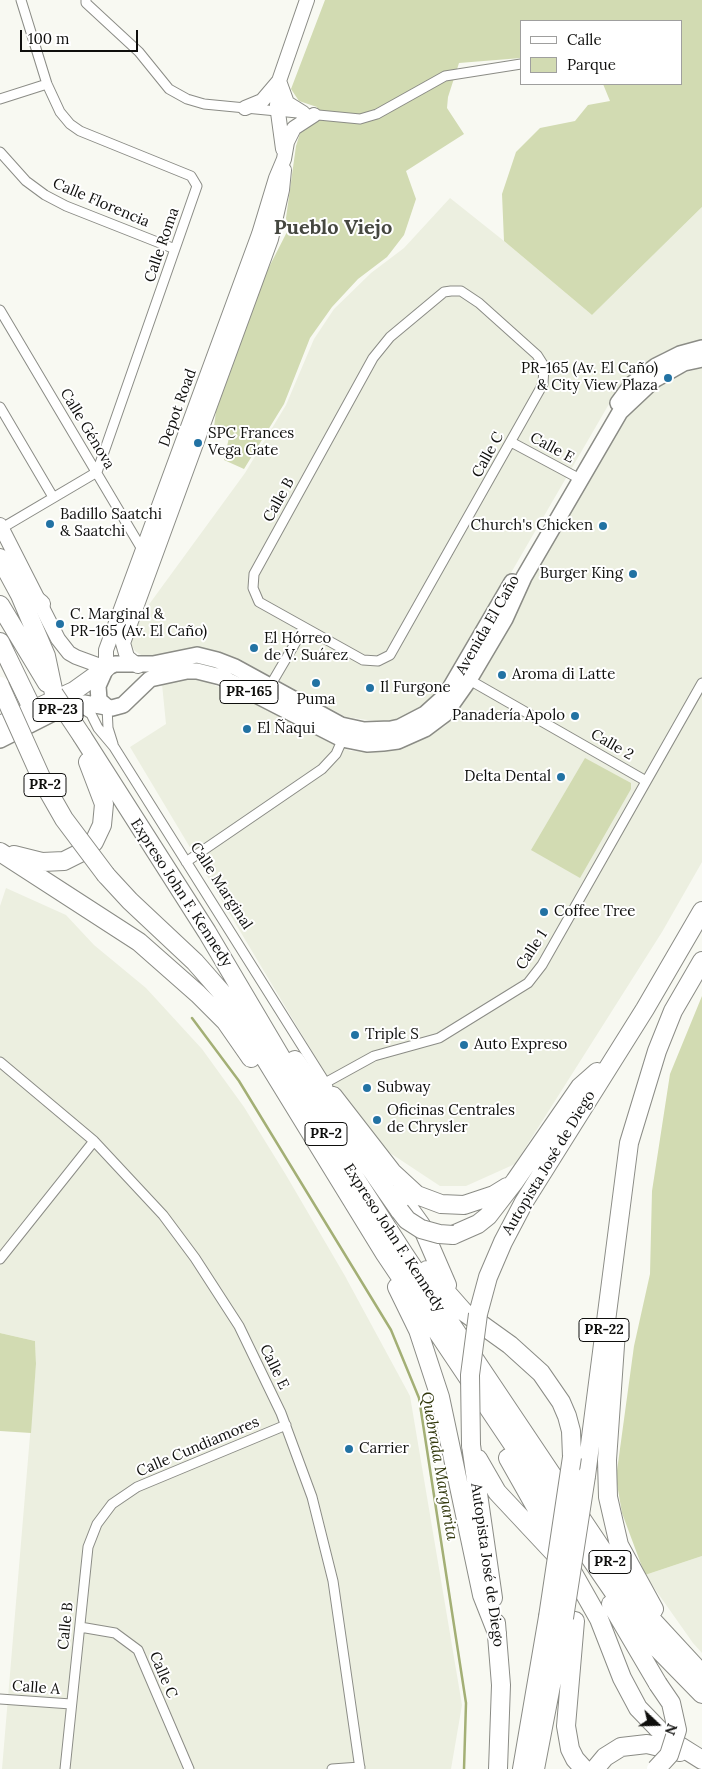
<!DOCTYPE html>
<html>
<head>
<meta charset="utf-8">
<style>
	body { margin:0 }
	#map { position:relative; width:702px; height:1769px; overflow:hidden; background:#f8f9f2; font-family:Lora,serif }
	canvas { display:block }
	.legend { position:absolute; left:520px; top:20px; width:162px; height:65px; box-sizing:border-box; background:#fff; border:1px solid #9f9f9e; margin:0; padding:6px 9px; list-style:none; font-size:15px; color:#0f0f0d }
	.legend li { display:flex; align-items:center; gap:10px; height:25px }
	.legend b { width:25px; border:1px solid #9f9f9e }
	.north { position:absolute; left:632px; top:1699px; width:50px; height:50px; -webkit-text-stroke:4px #fff; paint-order:stroke; rotate:111deg; font-size:14px; font-weight:700; line-height:20px; text-align:center; color:#0f0f0d }
	.north::after { content:''; display:block; margin:auto; width:18px; height:22px; background:#0f0f0d; clip-path:polygon(50% 0,100% 100%,50% 72%,0 100%) }
	.scale { position:absolute; left:20px; top:30px; width:118px; height:22px; box-sizing:border-box; border:2px solid #0f0f0d; border-top:0; padding-left:6px; font-size:15px; line-height:18px; white-space:nowrap; color:#0f0f0d; -webkit-text-stroke:4px #fff; paint-order:stroke }
</style>
</head>
<body>
<div id="map">
<canvas width="702" height="1769"></canvas>
<ul class="legend">
<li><b style="height:6px;background:#fff"></b>Calle</li>
<li><b style="height:14px;background:#d2dbb2"></b>Parque</li>
</ul>
<div class="north">N</div>
<div class="scale">100 m</div>
</div>
<script>
const ctx = document.querySelector('canvas').getContext('2d');
ctx.lineJoin = 'round';
function paint(path, color) {
  ctx.fillStyle = color;
  ctx.fill(path, 'evenodd');
}
function poly(rows) {
  const path = new Path2D();
  for (const r of rows) {
    path.moveTo(r[0], r[1]);
    for (let i = 2; i < r.length; i += 2) path.lineTo(r[i], r[i + 1]);
  }
  return path;
}
function trace(path, color, width, dash) {
  ctx.strokeStyle = color;
  ctx.lineWidth = width;
  ctx.lineCap = dash ? 'butt' : 'round';
  ctx.setLineDash(dash || []);
  ctx.stroke(path);
}
function label(font, color, halo, rows, align = 'center') {
  ctx.font = font + ' Lora,serif';
  ctx.lineWidth = 4;
  ctx.setLineDash([]);
  ctx.textBaseline = 'middle';
  ctx.strokeStyle = halo;
  ctx.fillStyle = color;
  for (const [text, x, y, turn = 0] of rows) {
    ctx.save();
    ctx.translate(x, y);
    ctx.rotate((+turn || 0) * Math.PI / 180);
    ctx.textAlign = isNaN(turn) ? turn : align;
    if (halo) ctx.strokeText(text, 0, 0);
    ctx.fillText(text, 0, 0);
    ctx.restore();
  }
}
const built = poly([
	[450,198,504,241,592,315,702,207,702,341,663,352,634,375,609,404,454,671,441,691,423,709,404,719,382,722,346,717,274,678,216,653,192,648,157,656,143,656,135,651,131,644,134,625,245,473,286,405,314,339,334,309,371,273,404,248],
	[702,367,702,862,662,932,515,1164,466,1186,440,1186,384,1149,335,1090,130,747,166,724,162,684,191,679,207,682,247,699,350,751,378,752,420,740,445,726,474,685,526,582,624,415,647,394,676,376],
	[6,888,66,915,94,945,146,988,202,1049,244,1107,286,1175,345,1276,410,1396,462,1705,451,1769,2,1769,36,1364,35,1341,0,1333,0,906],
	[702,1556,702,1653,693,1643,645,1575]
]);
const green = poly([
	[325,0,702,0,702,207,592,315,504,241,502,194,516,152,540,128,575,121,588,105,610,101,603,84,681,84,681,21,521,21,521,58,459,63,448,97,447,108,464,134,406,171,416,199,404,235,387,257,358,279,332,307,310,338,284,404,244,469,224,460,230,433,214,427,216,411,267,271,288,230,286,218,296,146,301,130,315,121,317,107,299,101,291,89],
	[585,758,631,783,631,789,580,878,531,850],
	[702,996,702,1556,645,1575,622,1513,616,1478,634,1346,650,1274,652,1191,670,1074],
	[0,1333,35,1341,36,1364,31,1433,0,1431]
]);
const stream = poly([
	[192,1018,239,1081,391,1330,419,1398,466,1703,464,1769]
]);
const street = poly([
	[86,0,86,3,139,52,169,89,187,99,204,104,360,119,377,114,445,76,521,64],
	[0,99,47,84],
	[0,152,26,181,45,195,66,206,175,249],
	[451,291,461,291,479,303,537,355,544,366,543,384,390,655,378,661,363,660,259,602,253,588,254,574,373,358,390,337,444,292,451,291],
	[0,310,143,551],
	[0,407,53,497],
	[511,442,580,479],
	[2,528,97,472,197,186,191,176,80,131,70,124,60,112,47,84,21,0],
	[466,678,646,781],
	[270,686,304,628],
	[78,706,91,714,98,728,114,747,328,1087],
	[107,707,108,728,113,744],
	[186,862,322,769,336,754,344,736],
	[0,1062,94,1141,163,1215,195,1258,239,1326,281,1413,312,1497,333,1581,360,1769],
	[325,1083,374,1056,439,1038,528,983,542,965,702,683],
	[0,1259,94,1141],
	[80,1627,115,1633,138,1650,189,1769],
	[0,1699,71,1704],
	[65,1769,88,1547,97,1524,112,1504,137,1487,286,1425],
	[332,1769,360,1767]
]);
const secondary = poly([
	[245,108,262,101,279,81,287,103,303,113],
	[283,149,277,105,279,81,307,0],
	[0,525,58,639,69,653,76,657,106,668,106,650,259,234,276,178,284,159,287,142,294,128,314,115],
	[138,666,127,657,123,643,271,239,282,190,284,170]
]);
const primary = poly([
	[618,403,632,384,656,366,680,354,702,348],
	[107,707,99,700,98,686,106,668,115,664,153,664,197,655,217,660,235,667,341,725,364,730,391,729,400,727,425,714,446,695,512,582],
	[0,740,71,704,84,703,112,708,123,705,150,679,187,671,197,671,221,677,342,739,367,744,383,743,398,741,425,729,445,714,469,680,505,619,524,577,620,412,654,380,684,363,702,359]
]);
const highway = poly([
	[0,558,20,595,46,656,54,694],
	[23,581,31,596,41,604],
	[0,605,47,683],
	[0,642,33,710],
	[0,725,74,691,106,668],
	[82,736,207,932,324,1130,404,1254,642,1609,702,1674],
	[0,852,139,942,198,994,226,1022,251,1058],
	[14,855,42,862,64,861,84,851,94,842,102,825,104,804,88,762],
	[106,875,130,901,195,962,231,1003,385,1254,540,1485,626,1610,657,1648,702,1694],
	[295,1060,400,1211],
	[333,1096,392,1172,417,1195,441,1204,464,1205,494,1195,507,1187],
	[398,1193,421,1225,447,1285],
	[453,1235,478,1224,488,1216,515,1181,580,1087,597,1072],
	[427,1270,464,1312,510,1345,541,1373,561,1402,567,1416,571,1431,572,1457],
	[397,1287,418,1330,440,1397,482,1595,497,1633],
	[478,1314,488,1277,503,1242,524,1202,645,1009,702,911],
	[616,1331,607,1460,608,1497,619,1545,654,1609],
	[471,1445,493,1598],
	[508,1458,599,1619,622,1678,638,1708,667,1738,702,1760],
	[478,1459,497,1492,555,1554],
	[586,1476,629,1143,657,1051,673,1011,702,961],
	[611,1604,658,1684],
	[575,1621,566,1726,570,1749,575,1759,584,1769],
	[496,1623,501,1685,498,1769],
	[522,1769,548,1617],
	[535,1769,564,1618],
	[595,1769,605,1757,621,1747,647,1744,680,1752]
]);
const highwayBridge = poly([
	[0,686,44,784,64,819,106,875],
	[54,694,82,736],
	[400,1211,407,1220,421,1229,439,1234,453,1235],
	[471,1445,470,1375,478,1314],
	[548,1617,572,1457],
	[564,1618,586,1476],
	[656,1769,669,1755,677,1730,671,1703,658,1684]
]);
const markers = [
	[668,378,5,"#2272a3"],
	[198,443,5,"#2272a3"],
	[50,524,5,"#2272a3"],
	[603,526,5,"#2272a3"],
	[633,574,5,"#2272a3"],
	[60,624,5,"#2272a3"],
	[254,648,5,"#2272a3"],
	[502,675,5,"#2272a3"],
	[316,683,5,"#2272a3"],
	[370,688,5,"#2272a3"],
	[575,716,5,"#2272a3"],
	[247,729,5,"#2272a3"],
	[561,777,5,"#2272a3"],
	[544,912,5,"#2272a3"],
	[355,1035,5,"#2272a3"],
	[464,1045,5,"#2272a3"],
	[367,1088,5,"#2272a3"],
	[377,1120,5,"#2272a3"],
	[349,1449,5,"#2272a3"]
];
const shields = [
	[249,692,58],
	[58,710,50],
	[45,785,42],
	[326,1134,42],
	[604,1330,50],
	[610,1562,42]
];
const shieldNames = [
	["PR-165",249,692],
	["PR-23",58,710],
	["PR-2",45,785],
	["PR-2",326,1134],
	["PR-22",604,1330],
	["PR-2",610,1562]
];
const streetNames = [
	["Calle Florencia",101,203,23],
	["Calle Roma",162,245,-71],
	["Depot Road",178,408,-70],
	["Calle Génova",87,429,59],
	["Calle E",552,448,28],
	["Calle C",488,455,-61],
	["Calle B",279,500,-61],
	["Avenida El Caño",488,625,-60],
	["Calle 2",612,745,30],
	["Calle Marginal",221,886,57],
	["Expreso John F. Kennedy",181,893,57],
	["Calle 1",532,950,-57],
	["Autopista José de Diego",549,1163,-59],
	["Expreso John F. Kennedy",394,1238,57],
	["Calle E",274,1367,64],
	["Calle Cundiamores",198,1447,-23],
	["Autopista José de Diego",487,1565,82],
	["Calle B",66,1626,-84],
	["Calle C",163,1675,67],
	["Calle A",36,1688,4]
];
const poiNames = [
	["PR-165 (Av. El Caño)",658,369,"right"],
	["& City View Plaza",658,386,"right"],
	["SPC Frances",208,434],
	["Vega Gate",208,451],
	["Badillo Saatchi",60,515],
	["& Saatchi",60,532],
	["Church's Chicken",593,526,"right"],
	["Burger King",623,574,"right"],
	["C. Marginal &",70,615],
	["PR-165 (Av. El Caño)",70,632],
	["El Hórreo",264,639],
	["de V. Suárez",264,656],
	["Aroma di Latte",512,675],
	["Il Furgone",380,688],
	["Puma",316,700,"center"],
	["Panadería Apolo",565,716,"right"],
	["El Ñaqui",257,729],
	["Delta Dental",551,777,"right"],
	["Coffee Tree",554,912],
	["Triple S",365,1035],
	["Auto Expreso",474,1045],
	["Subway",377,1088],
	["Oficinas Centrales",387,1111],
	["de Chrysler",387,1128],
	["Carrier",359,1449]
];
const waterNames = [
	["Quebrada Margarita",439,1466,80]
];
const districtNames = [
	["Pueblo Viejo",333,228]
];
paint(built, '#ecefe0');
paint(green, '#d2dbb2');
trace(stream, '#a3af75', 2.5);
trace(street, '#8b8c86', 11);
trace(secondary, '#8b8c86', 16);
trace(primary, '#8b8c86', 18);
trace(highway, '#8b8c86', 20);
trace(street, '#fff', 9);
trace(secondary, '#fff', 14);
trace(primary, '#fff', 15);
trace(highway, '#fff', 18);
trace(highwayBridge, '#8b8c86', 20, []);
trace(highwayBridge, '#fff', 18);
for (const [x, y, r, color] of markers) {
  const dot = new Path2D();
  dot.arc(x, y, r, 0, 2 * Math.PI);
  ctx.fillStyle = color;
  ctx.fill(dot);
  trace(dot, '#fff', 2);
}
for (const [x, y, w] of shields) {
  const box = new Path2D();
  box.roundRect(x - w / 2, y - 11.5, w, 23, 4);
  ctx.fillStyle = '#fff';
  ctx.fill(box);
  trace(box, '#0f0f0d', 1);
}
label('bold 14px', '#0f0f0d', null, shieldNames);
label('15px', '#0f0f0d', '#fff', streetNames);
label('15px', '#0f0f0d', '#fff', poiNames, 'left');
label('italic 16px', '#30370a', '#fff', waterNames);
label('bold 20px', '#454740', '#fff', districtNames);
</script>
</body>
</html>
